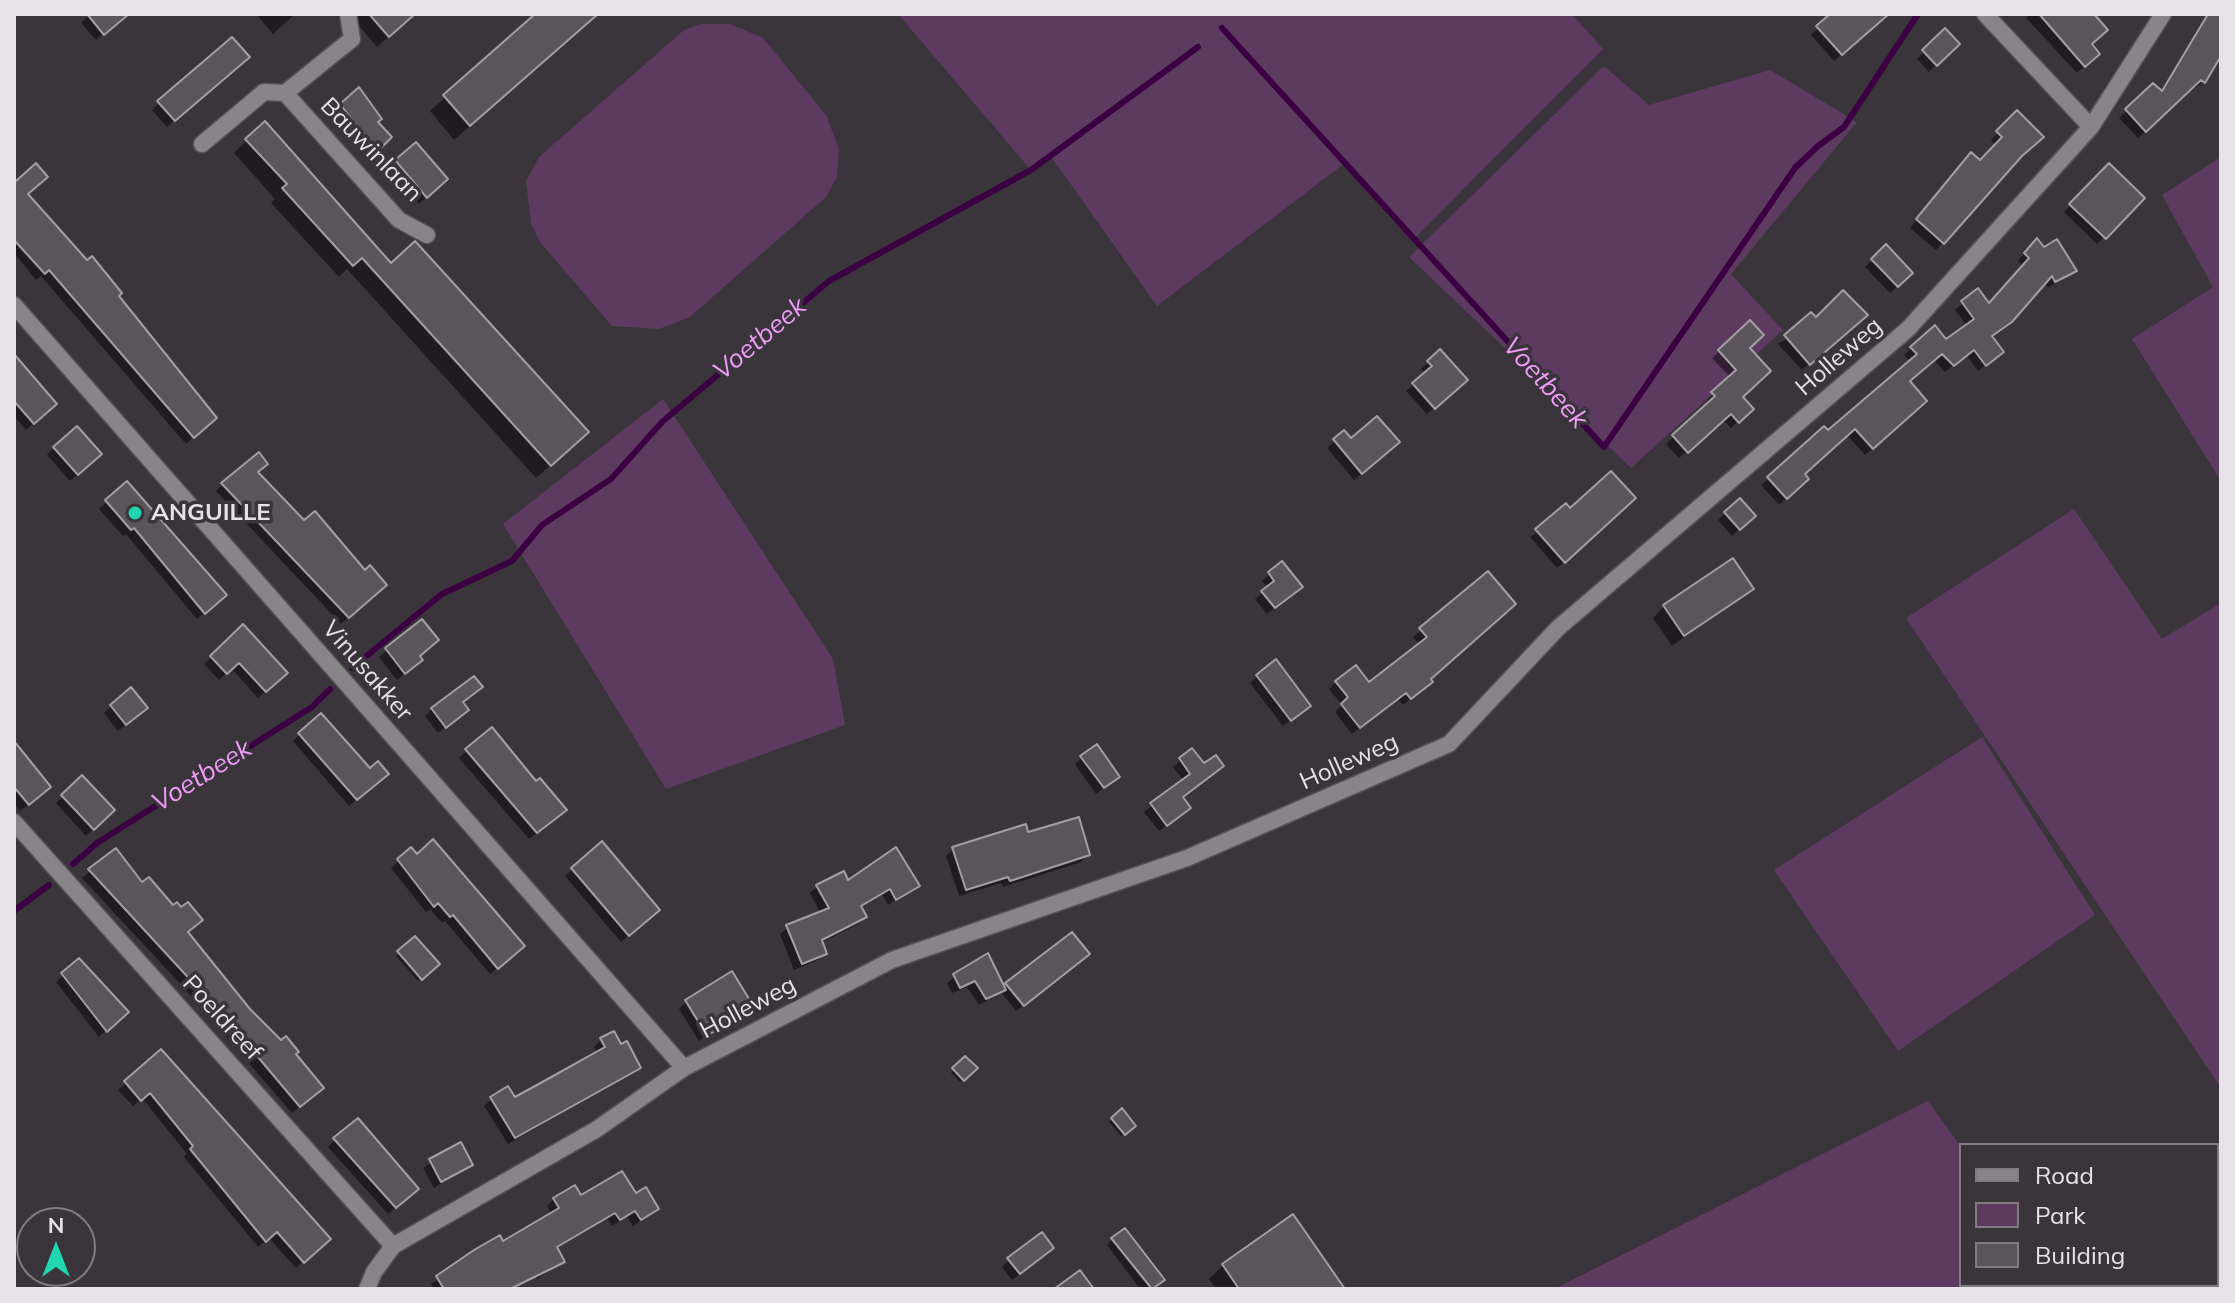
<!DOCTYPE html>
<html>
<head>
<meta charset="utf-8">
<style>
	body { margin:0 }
	#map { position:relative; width:2235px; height:1303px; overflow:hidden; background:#3a353a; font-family:Mulish,sans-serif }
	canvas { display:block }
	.frame { position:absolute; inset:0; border:16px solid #e6e3e6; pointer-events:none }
	.legend { position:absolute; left:1959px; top:1143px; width:260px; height:144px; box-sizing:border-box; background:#3a353a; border:2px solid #7f7b7f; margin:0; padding:10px 14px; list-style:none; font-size:24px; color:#e6e3e6 }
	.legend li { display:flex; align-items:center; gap:16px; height:40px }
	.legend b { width:40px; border:2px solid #7f7b7f }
	.north { position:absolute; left:16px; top:1207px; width:80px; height:80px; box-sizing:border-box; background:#3a353a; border:2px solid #7f7b7f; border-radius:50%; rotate:0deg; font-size:22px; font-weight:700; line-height:32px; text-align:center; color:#e6e3e6 }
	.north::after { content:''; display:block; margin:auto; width:28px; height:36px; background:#20d5b0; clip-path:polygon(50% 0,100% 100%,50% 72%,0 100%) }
</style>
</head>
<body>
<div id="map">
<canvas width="2235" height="1303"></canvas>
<div class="frame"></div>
<ul class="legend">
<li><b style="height:10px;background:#878587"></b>Road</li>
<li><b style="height:22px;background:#5d3b61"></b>Park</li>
<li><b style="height:22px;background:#5a555a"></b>Building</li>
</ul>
<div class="north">N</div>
</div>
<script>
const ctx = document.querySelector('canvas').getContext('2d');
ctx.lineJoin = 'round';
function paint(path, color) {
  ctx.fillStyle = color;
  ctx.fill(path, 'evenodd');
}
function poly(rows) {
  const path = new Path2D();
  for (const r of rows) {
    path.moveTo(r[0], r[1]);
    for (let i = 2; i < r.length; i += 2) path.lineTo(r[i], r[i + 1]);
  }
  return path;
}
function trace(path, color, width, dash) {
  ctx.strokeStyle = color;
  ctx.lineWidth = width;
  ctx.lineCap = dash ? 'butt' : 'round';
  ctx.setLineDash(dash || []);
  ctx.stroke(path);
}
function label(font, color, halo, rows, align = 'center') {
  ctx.font = font + ' Mulish,sans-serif';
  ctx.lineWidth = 7;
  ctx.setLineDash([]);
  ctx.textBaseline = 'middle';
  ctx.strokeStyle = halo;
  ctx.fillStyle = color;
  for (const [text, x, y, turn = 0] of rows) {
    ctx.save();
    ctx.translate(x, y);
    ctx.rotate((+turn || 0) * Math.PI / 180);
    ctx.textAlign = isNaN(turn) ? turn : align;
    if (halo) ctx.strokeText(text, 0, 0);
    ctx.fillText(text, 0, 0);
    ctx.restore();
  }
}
const green = poly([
	[898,14,1572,14,1603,49,1416,237,1345,163,1157,306,1050,155,1031,170],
	[701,24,730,24,763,38,826,115,839,149,837,177,826,197,690,317,659,329,612,326,540,242,531,224,526,181,539,157,684,30],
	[1604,66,1649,105,1770,70,1857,122,1731,274,1783,330,1631,468,1409,257],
	[2221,157,2221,481,2132,339,2213,287,2162,195],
	[663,399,833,659,845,725,666,789,503,524],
	[2074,509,2162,639,2221,603,2221,1088,1906,618],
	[1982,737,2095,915,1898,1051,1774,870],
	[1928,1101,1961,1147,1961,1285,2037,1285,2038,1289,1554,1289],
	[2217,1229,2221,1231,2221,1289,2063,1289,2066,1285,2217,1285]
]);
const shadow = poly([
	[90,14,126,14,96,40,81,23],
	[256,14,295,14,273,34],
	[349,14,414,14,377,47],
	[538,14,597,14,454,140,430,111],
	[1833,14,1883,14,1834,61,1811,35],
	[2030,14,2074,14,2090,45,2091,60,2077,73,2026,18],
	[2209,14,2221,18,2221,52,2203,81,2196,88,2192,86,2138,138,2119,118,2153,86,2160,92],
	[1945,31,1958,44,1929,72,1917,59],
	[240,64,167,127,152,110,159,103],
	[359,90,376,122,390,137,369,157,334,113],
	[2017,113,2016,160,1936,250,1910,228,1964,161,1980,162,1996,145,1991,140],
	[247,140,391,266,573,445,536,478,347,269,339,277,271,203,275,199,234,153],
	[416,145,445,179,419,204,390,169],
	[2109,166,2142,198,2097,244,2064,212],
	[14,175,26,194,116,296,207,425,186,444,41,276,36,280,14,253],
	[1886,247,1911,273,1890,293,1865,267],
	[2030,247,2044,249,2074,270,2048,288,2044,282,2011,320,1990,337,1994,359,1978,371,1966,355,1945,372,1934,360,1908,382,1917,408,1865,455,1846,434,1803,475,1800,486,1779,505,1761,485,1911,362,1904,355,1935,328,1946,342,1967,326,1955,310,1978,291,1988,305,2023,266,2018,261],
	[1816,320,1858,322,1802,370,1778,344],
	[1750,323,1741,397,1751,409,1731,428,1723,420,1679,458,1666,444,1709,405,1706,401,1731,378,1712,358],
	[14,361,47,411,26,430,14,416],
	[1428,362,1458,387,1427,414,1406,391,1426,374,1421,369],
	[1344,432,1351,440,1390,449,1354,480,1327,448],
	[54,448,93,461,70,481,47,455],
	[256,473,377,592,341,624,216,491,223,484],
	[127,484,217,602,197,619,126,534,123,536,99,509],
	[1740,500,1753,516,1732,536,1718,520],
	[1626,505,1557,568,1530,537,1570,510],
	[1282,564,1293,594,1267,614,1255,599,1268,588,1262,581],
	[1488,574,1506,611,1403,705,1397,698,1352,734,1335,712,1342,705,1329,689,1336,682,1369,685,1420,645,1413,637],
	[1751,589,1672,646,1653,618,1664,606],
	[422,622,413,667,397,680,379,657],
	[243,627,285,673,258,698,231,668,219,680,204,664],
	[1275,662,1302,712,1283,726,1250,683],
	[461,703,459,717,438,733,425,716,432,709],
	[111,706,138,715,118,731,104,713],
	[491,730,557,817,529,839,459,758],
	[300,734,379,781,349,806,293,741],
	[14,747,41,794,20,811,14,803],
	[1192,751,1204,766,1182,798,1182,814,1159,831,1144,812,1184,781,1173,767],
	[1082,757,1110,783,1096,794,1075,764],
	[82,778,113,810,86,836,56,803],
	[1027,834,1088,854,1081,862,1003,887,1001,883,959,896,946,856,953,849],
	[116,850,249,1011,281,1043,286,1039,321,1088,292,1113,184,988,82,878],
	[411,850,516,953,490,974,445,921,442,923,430,909,426,912,391,868],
	[572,869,650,917,621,942,565,876],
	[847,883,917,886,888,905,882,894,860,907,865,917,858,924,821,943,825,953,818,960,794,970,780,934,788,927,821,914,810,893,818,886],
	[415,939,437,964,418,981,396,956],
	[1081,960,1016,1011,1001,992,979,1005,967,987,952,993,947,983,969,965,1003,988],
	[63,975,126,1012,99,1037,56,982],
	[686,1002,752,1006,699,1041,679,1009],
	[601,1040,639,1068,508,1144,484,1106,492,1099,514,1100,598,1053,594,1047],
	[161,1052,321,1246,296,1268,269,1238,258,1247,184,1157,187,1154,142,1098,133,1106,118,1090],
	[965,1059,975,1068,960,1082,951,1073],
	[1122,1111,1131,1129,1121,1136,1109,1122],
	[335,1140,410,1196,388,1214,328,1147],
	[460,1145,471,1164,434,1188,423,1168],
	[635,1196,657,1208,633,1226,627,1216,612,1226,607,1218,556,1249,563,1261,537,1279,535,1276,512,1289,433,1289,431,1284,552,1215,547,1206,554,1199],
	[1112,1239,1157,1285,1140,1289,1107,1245],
	[1045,1255,1012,1280,1002,1267,1009,1260],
	[1223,1265,1344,1289,1216,1289,1209,1279]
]);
const stream = poly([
	[1222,28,1604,447,1795,168,1818,146,1844,127,1918,14],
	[352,668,442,594,512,561,542,525,611,479,662,422,829,281,1031,170,1198,47],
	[73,864,97,843,312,707,330,689],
	[14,911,49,885]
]);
const building = poly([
	[87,14,129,14,104,35,87,14],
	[369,14,415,14,389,37,369,14],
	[535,14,598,14,470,126,443,95,535,14],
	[1830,14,1889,14,1842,55,1816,26,1830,14],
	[2039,14,2094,14,2108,30,2092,44,2100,54,2085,67,2039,14],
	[2208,14,2221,14,2221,56,2205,83,2201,80,2146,132,2125,109,2153,83,2162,91,2208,14],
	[1945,28,1960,44,1937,66,1922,50,1945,28],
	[232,37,250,57,175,121,157,101,232,37],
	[359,87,382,119,378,122,392,137,377,152,340,104,359,87],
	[2017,110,2044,137,2022,156,1944,244,1916,219,1971,152,1980,160,2002,137,1996,131,2017,110],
	[265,121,391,263,415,241,589,432,551,466,362,258,353,266,282,188,287,184,245,139,265,121],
	[416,142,448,179,427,198,395,160,416,142],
	[36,163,48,177,28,194,87,260,92,256,122,293,119,296,217,418,194,438,49,270,45,274,14,240,14,178,16,181,36,163],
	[2109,163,2145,198,2106,239,2069,204,2109,163],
	[2037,238,2044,247,2057,239,2077,271,2055,282,2052,276,2012,322,1992,336,2004,352,1986,366,1974,350,1954,366,1942,354,1910,381,1927,401,1873,449,1855,429,1805,474,1809,479,1787,499,1767,477,1824,426,1828,430,1917,354,1910,347,1935,325,1946,339,1974,319,1961,301,1978,288,1989,303,2029,258,2024,253,2037,238],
	[1886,244,1913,273,1898,287,1871,259,1886,244],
	[1843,290,1868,315,1810,365,1784,335,1811,312,1816,317,1843,290],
	[1750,320,1764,335,1750,348,1771,371,1743,397,1754,409,1739,423,1731,414,1688,453,1672,435,1715,396,1711,392,1736,370,1718,350,1750,320],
	[1440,349,1468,380,1435,409,1412,383,1432,366,1427,361,1440,349],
	[14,354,57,404,34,424,14,401,14,354],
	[1377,416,1400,442,1362,474,1333,439,1344,430,1351,438,1377,416],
	[77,426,102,454,78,475,53,447,77,426],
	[259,452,268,464,258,472,304,520,315,511,365,570,370,565,387,585,349,618,221,483,259,452],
	[1611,471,1636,498,1565,563,1535,529,1566,503,1570,508,1611,471],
	[127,481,227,595,205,614,134,528,131,530,105,500,127,481],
	[1740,498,1756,516,1740,530,1724,512,1740,498],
	[1733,558,1754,589,1684,636,1663,605,1733,558],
	[1282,561,1303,587,1275,608,1261,591,1274,581,1268,572,1282,561],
	[1488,571,1516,604,1431,679,1433,682,1411,699,1406,693,1360,728,1341,704,1348,697,1335,681,1356,665,1369,682,1427,637,1419,628,1488,571],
	[422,619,439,640,420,656,423,660,405,674,385,648,422,619],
	[243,624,288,673,266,692,239,663,227,674,210,656,243,624],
	[1276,659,1311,706,1291,721,1256,675,1276,659],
	[474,676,483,687,463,702,469,710,446,728,431,708,474,676],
	[131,687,148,708,126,725,110,705,131,687],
	[321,713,370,768,378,761,389,774,357,800,298,733,321,713],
	[492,727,536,781,540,778,567,810,537,833,465,749,492,727],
	[14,741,51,787,29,805,14,787,14,741],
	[1097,744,1120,777,1104,788,1080,756,1097,744],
	[1192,748,1204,763,1216,755,1224,766,1183,797,1191,808,1167,826,1150,803,1190,774,1179,758,1192,748],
	[82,775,115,810,94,830,61,795,82,775],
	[1079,817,1090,855,1010,881,1008,877,966,890,952,847,1026,824,1028,832,1079,817],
	[433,839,525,946,498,969,453,915,450,917,438,903,434,907,397,859,411,847,417,854,433,839],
	[602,841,660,910,629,936,571,868,602,841],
	[896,847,920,886,896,900,890,889,861,906,867,917,822,940,827,954,802,964,786,925,829,908,816,885,844,871,848,880,896,847],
	[116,848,142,882,149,877,173,905,177,902,181,907,188,902,203,920,188,932,250,1009,281,1040,286,1036,299,1052,296,1054,324,1088,300,1107,220,1012,88,869,116,848],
	[1072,932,1090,954,1024,1006,1005,983,1072,932],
	[415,936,440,964,422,980,397,951,415,936],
	[988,953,1006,990,986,999,975,981,960,988,953,974,988,953],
	[79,958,129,1012,107,1032,61,973,79,958],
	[732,971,754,1007,707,1036,685,1000,732,971],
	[614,1031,621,1044,627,1041,641,1068,515,1138,490,1097,508,1086,515,1097,555,1075,605,1047,600,1038,614,1031],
	[161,1049,331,1239,304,1263,277,1232,266,1242,190,1149,193,1146,150,1093,141,1101,124,1081,161,1049],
	[965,1056,978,1068,964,1081,952,1068,965,1056],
	[1122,1108,1136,1126,1125,1135,1111,1118,1122,1108],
	[358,1118,419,1189,396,1208,333,1138,358,1118],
	[461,1142,473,1165,441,1182,429,1159,461,1142],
	[622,1171,636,1193,646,1187,659,1209,641,1220,635,1211,620,1220,615,1213,557,1247,565,1262,510,1289,444,1289,436,1276,474,1250,500,1235,503,1241,559,1208,553,1198,575,1185,581,1195,622,1171],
	[1293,1214,1345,1289,1239,1289,1222,1264,1293,1214],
	[1125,1228,1165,1280,1152,1289,1111,1238,1125,1228],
	[1042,1232,1054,1248,1020,1274,1007,1258,1042,1232],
	[1080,1270,1094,1289,1054,1289,1080,1270]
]);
const street = poly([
	[348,14,352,39,285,93,399,220,427,235],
	[1985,14,2091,127],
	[202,144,264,92,285,93],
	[14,305,684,1068],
	[14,822,393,1246],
	[367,1289,374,1272,393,1246,597,1129,684,1068,892,960,1187,858,1449,744,1558,628,1908,329,2091,127,2163,14]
]);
const markers = [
	[135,513,8,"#20d5b0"]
];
const streetNames = [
	["Bauwinlaan",371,150,46],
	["Holleweg",1839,357,-41],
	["Vinusakker",367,671,49],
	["Holleweg",1349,762,-24],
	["Holleweg",748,1008,-28],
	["Poeldreef",222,1018,48]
];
const poiNames = [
	["ANGUILLE",151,513]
];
const waterNames = [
	["Voetbeek",760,339,-40],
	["Voetbeek",1545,383,48],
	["Voetbeek",202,776,-32]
];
paint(green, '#5d3b61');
paint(shadow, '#0007');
trace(stream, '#3b0041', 6);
paint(building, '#5a555a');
trace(building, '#a39ea3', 2);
trace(street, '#565156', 19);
trace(street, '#878587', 16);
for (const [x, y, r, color] of markers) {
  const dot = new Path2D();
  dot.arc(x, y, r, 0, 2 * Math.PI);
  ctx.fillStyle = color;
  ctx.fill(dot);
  trace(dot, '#3a353a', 3);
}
label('24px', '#e6e3e6', '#3a353a', streetNames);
label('bold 24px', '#e6e3e6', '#3a353a', poiNames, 'left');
label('italic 26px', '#ef9cf7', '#3a353a', waterNames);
</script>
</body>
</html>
